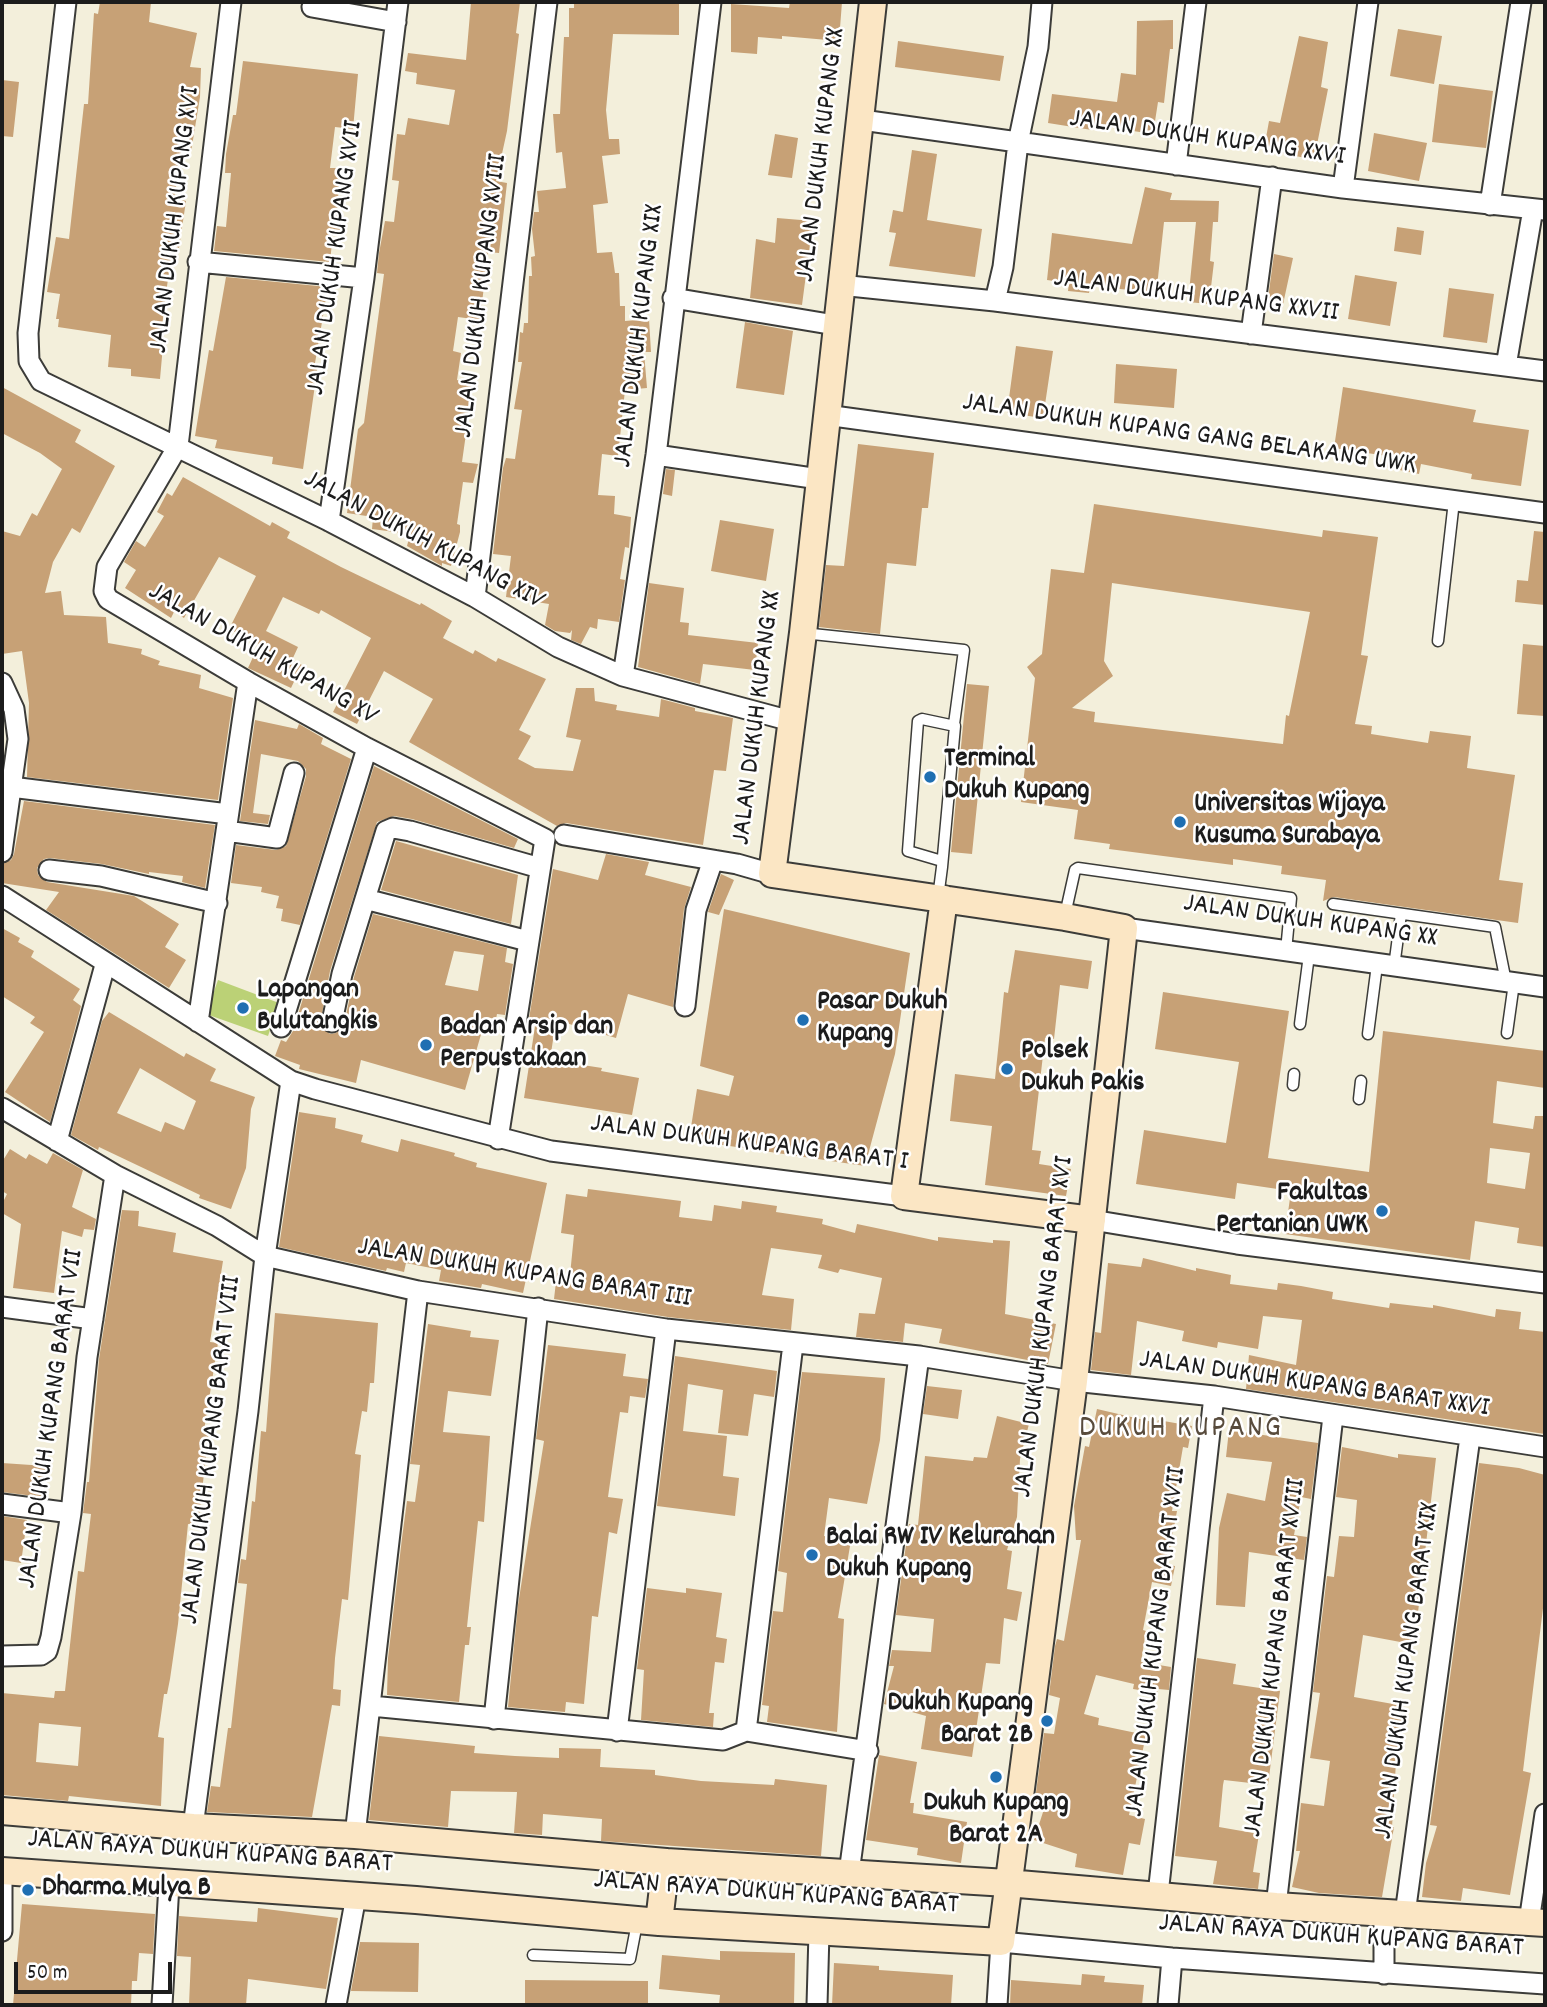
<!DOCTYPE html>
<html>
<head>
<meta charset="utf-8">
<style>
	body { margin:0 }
	#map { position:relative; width:1547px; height:2007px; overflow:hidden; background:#f3efdb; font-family:Dekko,sans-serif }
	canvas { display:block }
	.frame { position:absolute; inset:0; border:4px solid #1c1c1c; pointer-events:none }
	.scale { position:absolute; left:14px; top:1962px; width:158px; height:32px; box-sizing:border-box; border:4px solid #1c1c1c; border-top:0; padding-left:9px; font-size:21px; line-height:24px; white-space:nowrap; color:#1c1c1c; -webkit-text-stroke:5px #fff; paint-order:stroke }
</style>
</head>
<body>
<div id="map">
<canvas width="1547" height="2007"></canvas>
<div class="frame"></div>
<div class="scale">50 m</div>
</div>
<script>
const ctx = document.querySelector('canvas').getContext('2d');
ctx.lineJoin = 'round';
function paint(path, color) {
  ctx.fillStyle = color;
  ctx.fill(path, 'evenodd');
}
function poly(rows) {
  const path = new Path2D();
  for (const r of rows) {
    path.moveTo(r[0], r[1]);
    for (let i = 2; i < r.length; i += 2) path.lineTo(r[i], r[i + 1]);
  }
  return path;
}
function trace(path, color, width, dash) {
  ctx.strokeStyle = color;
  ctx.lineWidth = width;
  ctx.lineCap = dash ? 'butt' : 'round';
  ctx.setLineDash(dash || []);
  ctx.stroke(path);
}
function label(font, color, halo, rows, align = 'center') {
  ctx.font = font + ' Dekko,sans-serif';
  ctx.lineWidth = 5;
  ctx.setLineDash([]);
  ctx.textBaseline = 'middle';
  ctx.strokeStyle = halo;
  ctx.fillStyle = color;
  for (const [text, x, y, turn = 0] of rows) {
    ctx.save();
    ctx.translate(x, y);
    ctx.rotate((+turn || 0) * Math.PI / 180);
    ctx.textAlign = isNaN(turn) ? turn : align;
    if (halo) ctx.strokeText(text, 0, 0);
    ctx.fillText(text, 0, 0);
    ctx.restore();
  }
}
const green = poly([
	[218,980,279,1003,268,1036,206,1014]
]);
const building = poly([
	[100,2,151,2,149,22,197,33,190,67,201,68,200,97,191,152,181,151,174,198,186,201,179,248,172,247,161,334,164,334,160,379,131,376,131,369,108,367,111,335,58,327,59,319,56,319,60,294,47,292,56,237,69,239,84,104,88,104,94,13,98,14],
	[471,2,520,2,516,33,519,34,507,131,496,181,507,183,499,253,488,252,480,320,458,317,453,351,461,353,457,380,473,384,462,462,478,464,473,483,463,482,457,524,460,525,460,532,451,566,442,563,442,566,407,546,410,534,372,529,373,517,347,513,358,429,364,423,384,274,377,273,379,253,385,221,394,222,399,181,392,180,397,134,405,135,408,118,449,125,455,90,416,84,417,73,405,71,408,53,466,60],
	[574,2,679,2,679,35,613,34,606,110,609,139,619,139,620,154,602,156,608,203,593,205,597,253,612,252,615,273,619,273,620,306,625,306,625,321,649,319,651,352,644,352,647,388,625,390,618,456,602,454,598,495,615,496,614,514,631,517,629,548,625,547,620,579,625,580,619,622,598,619,597,629,590,627,581,644,571,640,572,630,570,633,555,631,545,625,549,604,506,597,511,556,493,554,503,468,506,458,515,459,522,410,514,409,522,362,518,362,520,332,523,333,524,323,528,323,529,276,532,276,531,257,535,256,532,229,534,212,539,212,537,191,566,188,562,152,556,153,553,114,560,114,564,37,569,37,569,8,574,8],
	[790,2,842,2,839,41,782,36,782,39,758,37,757,54,731,52,731,4,789,8],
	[1173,20,1173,49,1170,49,1164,103,1158,102,1153,134,1093,125,1092,130,1048,123,1052,94,1117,102,1121,73,1136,75,1137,21],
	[1398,29,1442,36,1434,84,1390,76],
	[1299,36,1328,42,1321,87,1328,89,1314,160,1264,149,1269,121,1280,123],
	[898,41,1004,56,1000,81,895,67],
	[243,61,358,74,353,129,335,127,330,168,340,168,337,215,344,216,342,234,333,233,330,262,214,251,217,226,226,227,231,173,225,173,226,154,233,115,236,115],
	[2,80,19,82,13,137,2,136],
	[1439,84,1493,91,1486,148,1432,142],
	[1374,133,1427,143,1419,181,1368,171],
	[775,134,798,138,792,178,768,175],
	[912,150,937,154,927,220,982,229,975,277,889,266,896,233,889,232,893,210,903,212],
	[1145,187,1172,193,1170,200,1219,201,1218,222,1213,222,1210,261,1214,262,1209,304,1188,302,1196,222,1164,222,1156,296,1129,293,1130,290,1090,286,1089,293,1068,291,1069,283,1047,280,1052,233,1132,244],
	[777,218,813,221,802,305,750,298,756,239,775,243],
	[1397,227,1424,231,1421,255,1394,251],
	[1274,254,1293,258,1282,309,1267,306],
	[1355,275,1397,282,1390,326,1348,319],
	[226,277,328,287,315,363,318,364,303,469,272,464,273,457,215,448,217,440,195,436,209,350,213,351],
	[1449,288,1494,294,1487,343,1443,337],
	[745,322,793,331,784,395,736,388],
	[1016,346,1053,351,1043,418,1007,413],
	[1116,364,1177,369,1174,408,1114,403],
	[2,387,81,430,75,442,115,466,80,533,72,528,53,562,45,593,61,591,64,615,106,617,108,643,142,649,141,654,160,661,158,665,201,675,199,688,233,698,218,800,27,777,29,703,22,651,2,654,2,531,20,536,32,513,37,516,62,469,40,453,2,433],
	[1343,387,1476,410,1473,422,1529,430,1521,486,1471,479,1472,474,1421,464,1419,474,1385,467,1387,456,1334,448],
	[858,444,934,453,928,508,922,508,916,566,887,563,880,634,819,627,826,565,844,566],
	[666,469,675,470,672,496,663,494],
	[183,477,270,526,272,522,290,532,287,538,341,567,420,605,421,603,452,621,443,638,473,654,475,650,496,662,498,658,546,679,519,730,531,736,518,759,535,768,573,771,581,740,566,737,576,688,594,688,595,701,617,705,616,710,659,717,661,699,695,708,695,711,733,718,726,771,714,770,703,845,566,823,557,826,409,742,433,699,384,671,357,724,333,712,371,638,321,610,319,614,283,597,266,631,298,647,292,660,302,665,291,688,248,668,259,644,229,629,256,576,219,557,184,618,174,612,171,618,125,588,136,570,124,562,136,541,145,547,164,516,157,512,167,493,172,496],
	[1094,504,1322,537,1323,530,1378,537,1361,655,1368,656,1355,724,1372,726,1371,734,1428,743,1430,731,1471,736,1467,768,1515,775,1499,880,1523,883,1518,923,1334,897,1323,901,1326,880,1281,874,1282,866,1233,859,1233,865,1109,849,1110,844,1074,839,1078,810,1021,802,1035,678,1027,667,1042,654,1051,569,1084,573],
	[1112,583,1310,612,1289,716,1286,715,1283,744,1094,722,1095,712,1072,708,1113,676,1104,661],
	[720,520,774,529,766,581,711,571],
	[1534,531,1545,532,1545,605,1515,602,1517,580,1528,581],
	[649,583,684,588,680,622,689,623,688,635,758,643,755,670,703,664,700,684,638,667],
	[1523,644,1545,646,1545,716,1517,714],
	[967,684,989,686,972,854,951,852],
	[255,720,297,729,299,724,323,738,321,744,351,759,300,925,281,921,283,909,276,908,279,896,261,892,262,887,231,883,236,845,276,850,286,846,306,776,306,769,298,761,261,754,253,813,270,815,268,824,240,821],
	[374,766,518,839,514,848,412,819,394,816,377,822,330,971,320,1025,330,1034,336,1033,344,1025,354,977,373,914,507,948,505,962,513,964,505,1015,497,1014,496,1019,486,1017,465,1090,361,1060,356,1083,299,1069,300,1065,275,1056,281,1040,286,1042,293,1031],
	[454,951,484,955,478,991,445,985],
	[24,801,215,825,205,888,182,882,183,876,149,872,149,874,102,864,50,858,44,859,37,868,38,875,47,882,134,896,179,924,165,947,186,960,169,988,46,910,59,892,2,883,2,864,11,860,14,854],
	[396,841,518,875,511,924,381,890],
	[606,854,649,862,645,875,691,887,684,909,673,1007,628,994,616,1038,556,1020,550,1060,602,1068,601,1071,639,1078,632,1115,524,1098,536,1020,529,1019,553,869,598,880],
	[721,874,734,880,719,915,708,912],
	[724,909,910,953,895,1054,865,1166,689,1140,697,1089,729,1096,734,1076,700,1066],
	[2,928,20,938,18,942,34,951,31,957,80,989,73,1000,81,1006,50,1122,5,1092,44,1032,30,1023,35,1017,2,996],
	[1015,950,1092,961,1088,989,1060,985,1054,1039,1045,1038,1032,1150,1041,1151,1039,1164,1071,1169,1066,1196,985,1185,992,1126,950,1121,955,1074,995,1079,1004,992,1008,993],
	[1163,992,1289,1011,1268,1158,1369,1172,1383,1031,1545,1051,1545,1088,1497,1081,1493,1123,1533,1129,1535,1116,1545,1116,1545,1247,1517,1243,1519,1228,1475,1221,1470,1260,1285,1234,1291,1191,1237,1183,1235,1199,1136,1184,1144,1130,1226,1143,1239,1062,1155,1049],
	[1490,1148,1530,1153,1525,1189,1487,1183],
	[109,1012,184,1057,186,1053,216,1069,210,1081,255,1097,251,1109,246,1168,231,1209,199,1198,200,1195,99,1147,98,1150,71,1135,102,1021],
	[140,1068,196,1101,184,1130,165,1122,161,1132,117,1113],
	[299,1112,336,1118,335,1128,363,1135,361,1142,398,1152,401,1139,455,1153,454,1156,477,1163,476,1167,547,1183,523,1293,482,1284,481,1288,439,1281,441,1270,406,1263,404,1272,387,1268,386,1271,279,1247],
	[10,1149,26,1159,29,1154,47,1164,53,1153,83,1170,72,1207,96,1219,94,1230,84,1229,82,1237,62,1231,54,1293,13,1288,21,1224,2,1213,2,1204,7,1194,2,1191,2,1162],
	[588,1189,681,1201,679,1217,712,1221,714,1205,741,1209,742,1201,777,1206,776,1212,823,1219,822,1224,855,1233,857,1224,938,1241,938,1237,993,1243,993,1240,1010,1241,1005,1314,1056,1324,1048,1364,939,1343,942,1329,905,1323,903,1342,856,1337,859,1313,875,1314,882,1278,840,1269,838,1273,818,1268,822,1255,771,1248,762,1295,794,1299,791,1330,668,1317,554,1299,557,1273,570,1275,574,1235,561,1233,566,1194,587,1197],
	[122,1210,139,1211,138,1226,176,1233,173,1252,223,1261,210,1342,218,1343,204,1431,209,1431,198,1525,188,1524,178,1624,170,1679,167,1694,164,1694,158,1737,164,1738,161,1806,69,1796,68,1801,2,1795,2,1693,54,1698,55,1691,65,1691,78,1571,84,1572,91,1514,83,1513,87,1482,89,1482,99,1359],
	[39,1723,81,1727,78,1766,36,1762],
	[1143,1258,1196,1271,1196,1268,1231,1275,1230,1284,1277,1290,1278,1283,1301,1286,1333,1292,1332,1299,1389,1308,1390,1303,1433,1308,1433,1305,1495,1317,1496,1309,1521,1312,1519,1329,1545,1332,1545,1434,1246,1389,1249,1355,1296,1365,1302,1320,1263,1316,1258,1349,1218,1342,1217,1348,1182,1341,1184,1331,1137,1321,1131,1375,1091,1370,1095,1332,1101,1333,1108,1263,1141,1267],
	[275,1313,378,1323,374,1383,370,1383,367,1412,362,1411,355,1454,361,1455,348,1600,342,1599,335,1658,333,1689,341,1690,340,1706,332,1705,312,1817,207,1812,211,1786,220,1787,228,1728,231,1728,247,1584,238,1583,241,1559,246,1560,252,1501,255,1502,261,1431,266,1432],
	[428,1324,471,1331,470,1337,499,1340,491,1396,448,1391,443,1432,490,1436,484,1522,478,1521,467,1627,471,1627,469,1645,465,1645,459,1702,387,1695,388,1658,402,1538,407,1501,415,1502,420,1465,410,1464],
	[548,1345,626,1354,623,1376,648,1379,645,1398,630,1396,628,1413,620,1412,608,1497,623,1499,617,1534,609,1532,598,1617,592,1616,584,1704,566,1702,565,1712,508,1707,518,1605,544,1441,536,1439],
	[675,1356,777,1371,774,1397,754,1394,748,1436,718,1433,723,1390,688,1384,683,1431,727,1436,723,1476,739,1478,735,1516,657,1506],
	[802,1372,885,1378,880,1440,867,1504,829,1498,824,1536,851,1540,838,1618,844,1619,837,1732,767,1722,769,1706,762,1705,773,1611,783,1612,787,1573,778,1571],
	[927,1386,962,1390,958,1419,923,1414],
	[1097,1409,1157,1423,1158,1420,1192,1426,1188,1448,1183,1447,1172,1511,1177,1511,1167,1565,1175,1566,1171,1586,1152,1582,1143,1630,1146,1631,1141,1662,1171,1667,1169,1690,1158,1689,1157,1693,1133,1689,1134,1684,1096,1675,1084,1714,1099,1718,1098,1725,1146,1735,1129,1815,1145,1819,1140,1845,1129,1843,1123,1875,1075,1867,1077,1854,1034,1840,1044,1809,1034,1807,1044,1733,1054,1734,1060,1698,1049,1695,1055,1646,1057,1639,1064,1641,1081,1540,1076,1540,1074,1506,1085,1446,1089,1447],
	[997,1416,1029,1424,1020,1459,1017,1517,1007,1550,1012,1551,1007,1589,1022,1592,1017,1621,1004,1618,1000,1664,986,1663,972,1757,921,1749,926,1716,884,1704,894,1666,889,1666,892,1650,931,1652,934,1619,896,1615,909,1524,918,1525,925,1456,973,1461,974,1457,987,1458],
	[1229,1430,1318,1443,1311,1499,1301,1497,1294,1535,1307,1537,1304,1560,1249,1552,1245,1607,1216,1605,1219,1528,1227,1493,1265,1501,1272,1462,1226,1457],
	[1342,1447,1398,1458,1398,1454,1436,1458,1417,1621,1415,1621,1411,1644,1363,1635,1354,1697,1404,1706,1396,1762,1392,1827,1394,1827,1382,1897,1319,1893,1292,1887,1300,1851,1296,1851,1301,1803,1324,1806,1330,1761,1310,1758,1320,1693,1313,1692,1327,1576,1334,1577,1339,1536,1354,1537,1357,1500,1336,1497],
	[2,1463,46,1466,42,1497,2,1492],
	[1479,1463,1519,1468,1545,1475,1545,1592,1523,1771,1531,1773,1510,1895,1463,1888,1461,1901,1422,1897,1426,1863,1437,1826,1430,1825],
	[2,1516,27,1520,21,1563,2,1560],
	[647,1588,686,1593,686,1588,722,1593,716,1637,727,1639,724,1663,715,1662,709,1713,714,1713,713,1727,641,1720,644,1670,637,1669],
	[1197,1658,1236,1664,1233,1684,1280,1691,1268,1785,1224,1780,1223,1785,1219,1827,1259,1834,1253,1872,1260,1873,1258,1889,1213,1884,1217,1861,1175,1856],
	[379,1736,475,1746,474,1753,515,1756,559,1758,559,1748,601,1749,600,1767,655,1770,655,1775,701,1781,774,1785,775,1779,827,1785,821,1856,601,1841,602,1819,543,1814,542,1835,514,1833,517,1792,451,1791,448,1827,369,1820],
	[879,1755,917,1762,910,1803,914,1803,913,1813,967,1822,961,1863,917,1855,918,1848,866,1840],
	[22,1904,155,1914,153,1954,139,1953,137,1981,132,1981,131,2005,13,2005],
	[258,1908,338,1918,326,1989,248,1979,246,2005,189,2005,191,1957,177,1956,179,1916,257,1922],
	[360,1942,419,1943,418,1992,351,1991],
	[720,1951,795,1953,794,2005,719,2005,720,1995,659,1989,662,1955,720,1960],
	[834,1963,879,1966,879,1970,953,1975,951,2005,832,2005],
	[1082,1974,1105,1976,1104,1982,1144,1985,1142,2005,1010,2005,1011,1980,1081,1985],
	[525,1980,648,1981,648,2005,525,2005]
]);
const lane = poly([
	[803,633,964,650,954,724],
	[1438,641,1454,501],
	[938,898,942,867,955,726,922,719,918,721,908,851,942,861],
	[1333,904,1495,927,1506,982],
	[1065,915,1075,870,1078,868,1291,898,1286,951],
	[1394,967,1401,914],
	[1300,1024,1309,955],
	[1507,1033,1514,983],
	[1368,1034,1377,965],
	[1293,1085,1294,1074],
	[1359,1099,1361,1081],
	[533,1955,630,1959,637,1923]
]);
const street = poly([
	[66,2,28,333,29,361,41,381,329,521,475,597,558,647,623,676,791,721],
	[231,2,178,446,107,567,104,591,108,599,248,682,367,748,545,839,498,1139],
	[312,7,396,22],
	[862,120,1343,188,1545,210],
	[1176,165,1196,2],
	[1343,188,1368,2],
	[1490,205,1521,2],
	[198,262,364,278],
	[840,285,995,301,1545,371],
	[673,298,835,325],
	[995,301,1003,267,1018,143,1038,47,1042,2],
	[1251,334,1272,177],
	[1506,366,1533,209],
	[826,415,1545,513],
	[656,455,819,479],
	[329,521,364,278,398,2],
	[475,597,547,2],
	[623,676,656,455,711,2],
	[2,683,14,709,18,739,2,852],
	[11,787,228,814],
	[226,831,277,838,294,773],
	[564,835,737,864,772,874],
	[49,870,101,876,217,903],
	[2,896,291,1081,315,1089,551,1151,904,1196],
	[365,899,528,941],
	[1124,928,1545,987],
	[685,1006,696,910,713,860],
	[198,1022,248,682],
	[332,1022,342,974,386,831,393,828,410,831,540,868],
	[281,1027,367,748],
	[2,1108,115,1175,217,1226,265,1256,418,1291,666,1329,919,1356,1074,1381,1214,1396,1545,1447],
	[57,1141,105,965],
	[1092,1220,1237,1244,1545,1283],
	[2,1307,93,1319],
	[2,1504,71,1513],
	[2,1656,41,1655,47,1651,51,1637,71,1513,87,1357,115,1175],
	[371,1706,723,1740,746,1731,793,1344],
	[494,1719,538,1308],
	[617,1731,666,1329],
	[746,1731,868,1751],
	[193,1827,248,1411,265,1256,291,1081],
	[355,1835,418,1291],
	[849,1873,919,1356],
	[2,1878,2,1931],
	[1158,1894,1214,1396],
	[1276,1906,1333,1416],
	[1405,1914,1470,1437],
	[1529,1922,1545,1814],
	[1384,1974,1384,1913],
	[162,2005,169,1884],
	[336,2005,356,1896],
	[817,2005,819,1932],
	[997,2005,1001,1942,1172,1958,1545,1984],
	[1168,2005,1172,1958]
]);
const secondary = poly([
	[944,899,904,1196,1092,1220],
	[2,1811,193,1827,355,1835,666,1862,1007,1883,1276,1906,1545,1923],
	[2,1871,416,1900,659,1922,1001,1942,1074,1381,1124,928,1065,917,772,874,803,633,873,2],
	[659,1922,666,1862]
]);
const markers = [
	[930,777,7,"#1f6fb2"],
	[1180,822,7,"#1f6fb2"],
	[243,1008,7,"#1f6fb2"],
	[803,1020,7,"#1f6fb2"],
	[426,1045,7,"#1f6fb2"],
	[1007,1069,7,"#1f6fb2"],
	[1382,1211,7,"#1f6fb2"],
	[812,1555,7,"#1f6fb2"],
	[1047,1721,7,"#1f6fb2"],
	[996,1777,7,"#1f6fb2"],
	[28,1890,7,"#1f6fb2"]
];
const streetNames = [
	["JALAN DUKUH KUPANG XXVI",1207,140,8],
	["JALAN DUKUH KUPANG XX",823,155,-83],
	["JALAN DUKUH KUPANG XVI",177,220,-83],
	["JALAN DUKUH KUPANG XVII",337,258,-82],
	["JALAN DUKUH KUPANG XVIII",483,296,-83],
	["JALAN DUKUH KUPANG XXVII",1196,298,7],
	["JALAN DUKUH KUPANG XIX",641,336,-83],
	["JALAN DUKUH KUPANG GANG BELAKANG UWK",1189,436,8],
	["JALAN DUKUH KUPANG XIV",423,542,28],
	["JALAN DUKUH KUPANG XV",262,656,30],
	["JALAN DUKUH KUPANG XX",759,718,-83],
	["JALAN DUKUH KUPANG XX",1310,923,8],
	["JALAN DUKUH KUPANG BARAT I",749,1145,7],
	["JALAN DUKUH KUPANG BARAT III",524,1275,9],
	["JALAN DUKUH KUPANG BARAT XVI",1046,1327,-83],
	["JALAN DUKUH KUPANG BARAT XXVI",1314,1386,8],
	["JALAN DUKUH KUPANG BARAT VII",53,1419,-82],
	["JALAN DUKUH KUPANG BARAT VIII",213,1450,-83],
	["JALAN DUKUH KUPANG BARAT XVII",1158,1642,-83],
	["JALAN DUKUH KUPANG BARAT XVIII",1277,1658,-83],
	["JALAN DUKUH KUPANG BARAT XIX",1409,1671,-82],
	["JALAN RAYA DUKUH KUPANG BARAT",210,1854,4],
	["JALAN RAYA DUKUH KUPANG BARAT",776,1895,4],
	["JALAN RAYA DUKUH KUPANG BARAT",1341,1938,4]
];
const poiNames = [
	["Terminal",944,761],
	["Dukuh Kupang",944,793],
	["Universitas Wijaya",1194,806],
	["Kusuma Surabaya",1194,838],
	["Lapangan",257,992],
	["Bulutangkis",257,1024],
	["Pasar Dukuh",817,1004],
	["Kupang",817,1036],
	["Badan Arsip dan",440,1029],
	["Perpustakaan",440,1061],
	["Polsek",1021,1053],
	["Dukuh Pakis",1021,1085],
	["Fakultas",1368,1195,"right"],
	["Pertanian UWK",1368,1227,"right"],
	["Balai RW IV Kelurahan",826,1539],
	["Dukuh Kupang",826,1571],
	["Dukuh Kupang",1033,1705,"right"],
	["Barat 2B",1033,1737,"right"],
	["Dukuh Kupang",996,1805,"center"],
	["Barat 2A",996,1837,"center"],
	["Dharma Mulya B",42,1890]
];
const quarterNames = [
	["DUKUH KUPANG",1181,1431]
];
paint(green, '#bbd176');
paint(building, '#c7a176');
trace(lane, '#3c3c39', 13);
trace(street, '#3c3c39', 23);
trace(secondary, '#3c3c39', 30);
trace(lane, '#fff', 10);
trace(street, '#fff', 19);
trace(secondary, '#fbe6c4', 26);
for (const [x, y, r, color] of markers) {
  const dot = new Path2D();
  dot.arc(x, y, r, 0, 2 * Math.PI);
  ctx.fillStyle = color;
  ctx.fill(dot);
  trace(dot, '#fff', 2.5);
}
label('28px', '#1c1c1c', '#fff', streetNames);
label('bold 28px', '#1c1c1c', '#fff', poiNames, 'left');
ctx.letterSpacing = '2px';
label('32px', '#584b3c', '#fff', quarterNames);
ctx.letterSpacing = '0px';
</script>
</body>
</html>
